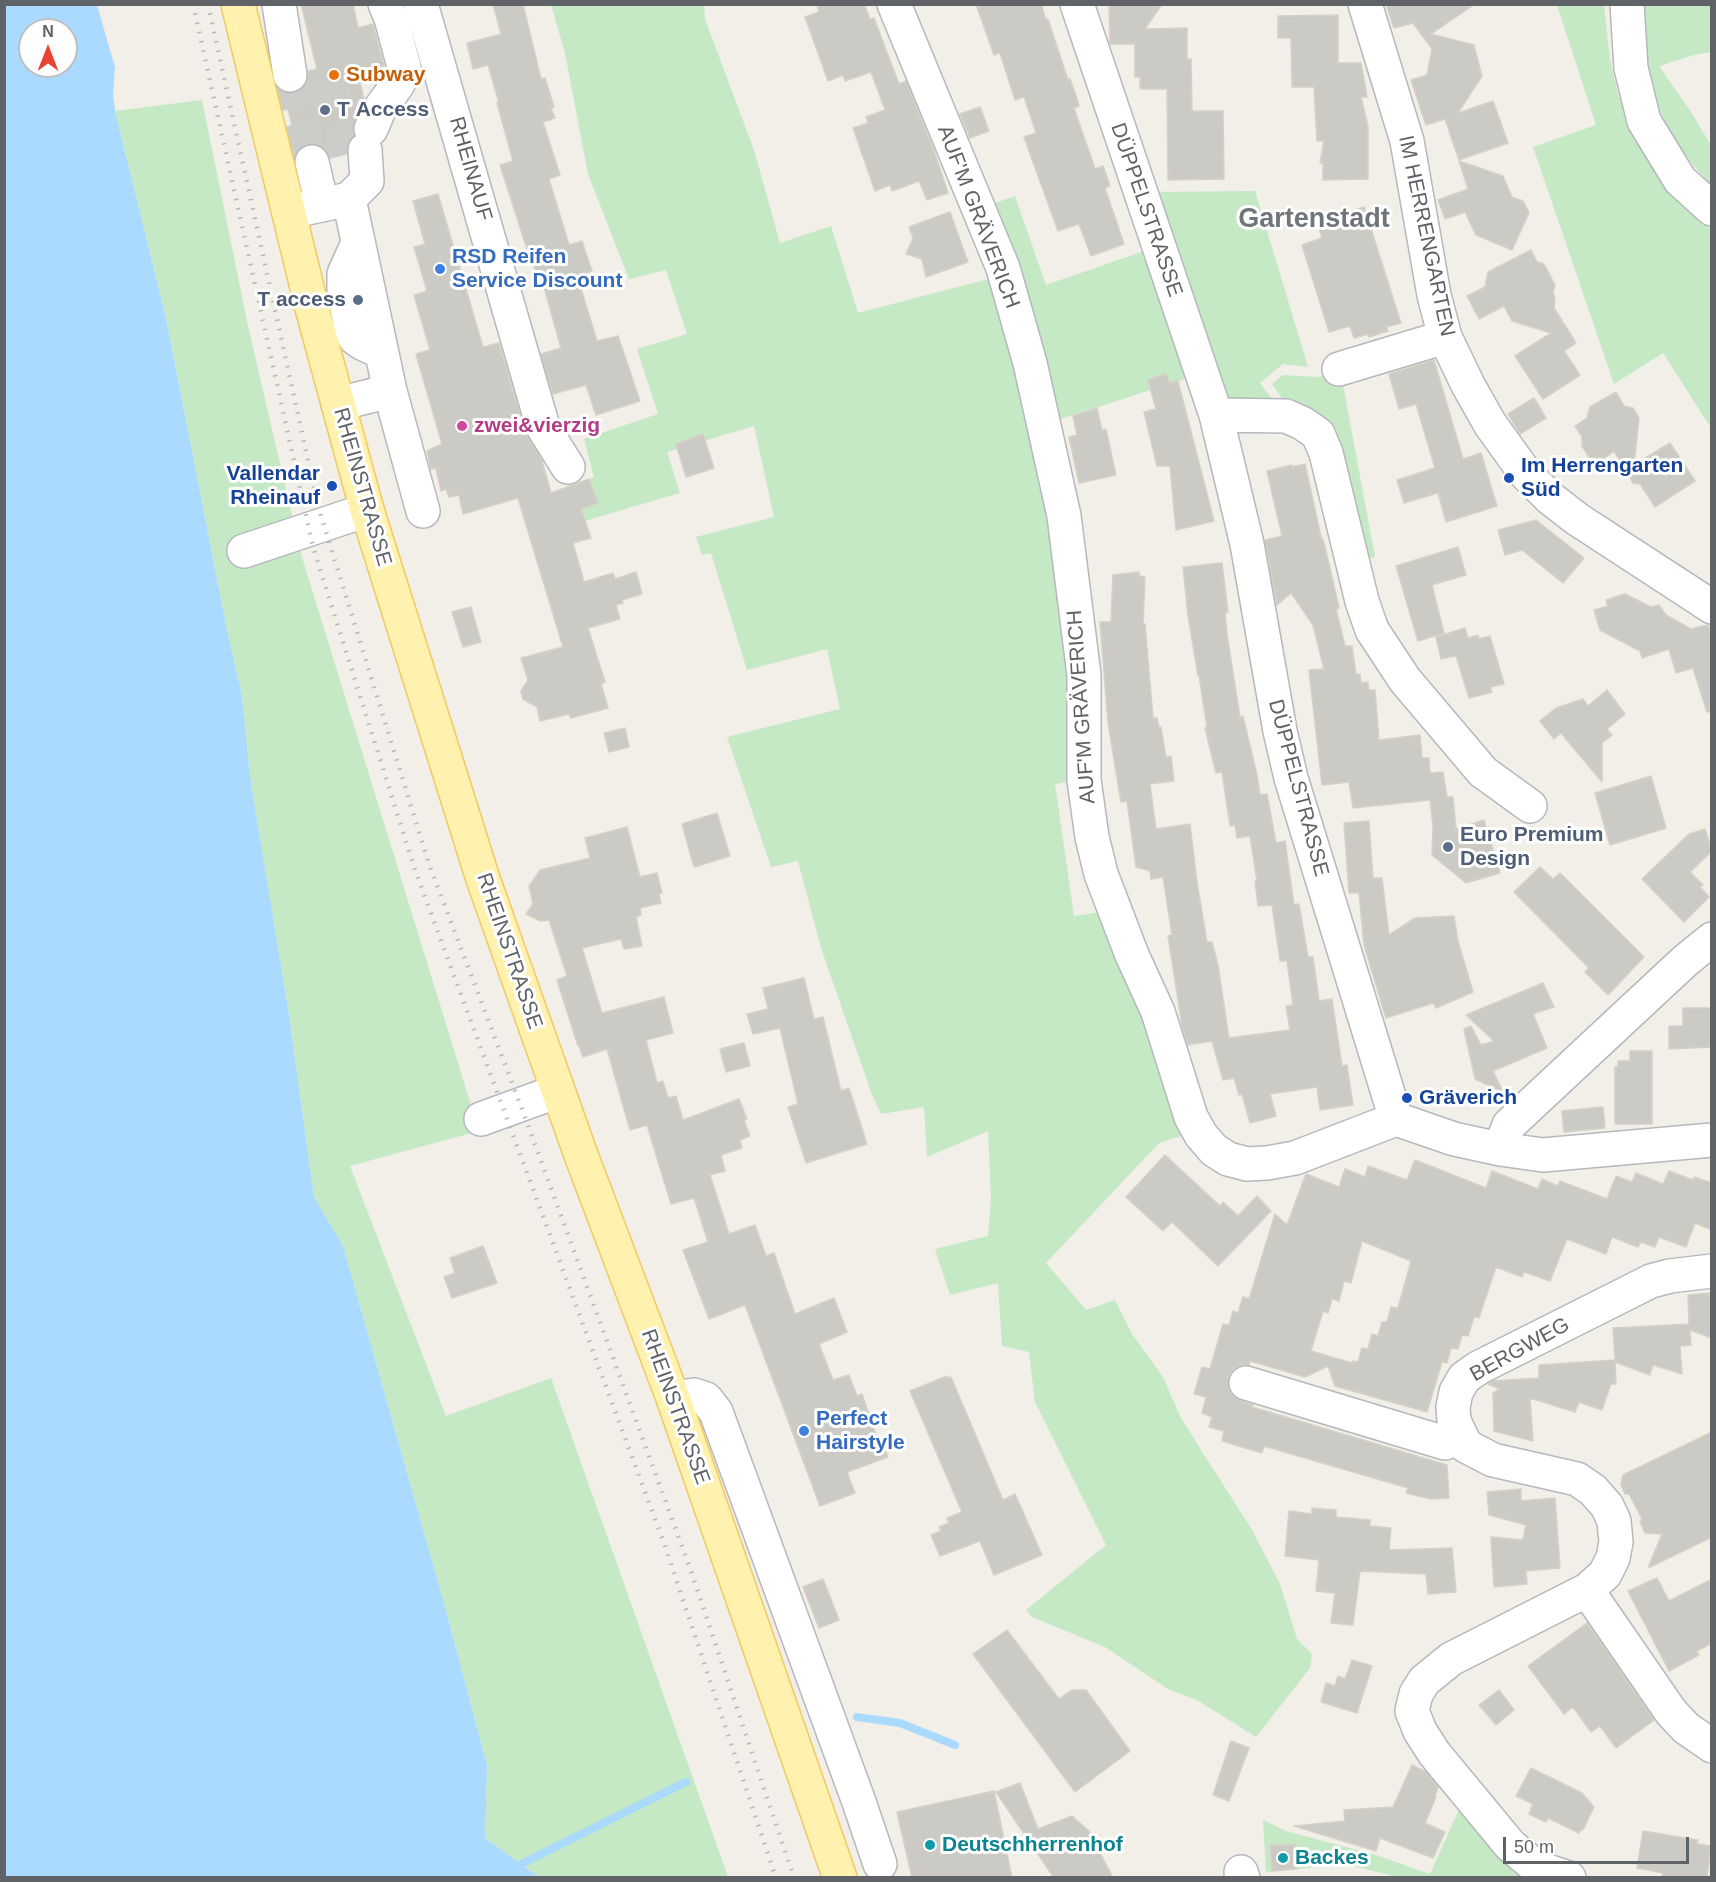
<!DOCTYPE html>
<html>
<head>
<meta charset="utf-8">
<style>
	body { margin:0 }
	#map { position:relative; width:1716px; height:1882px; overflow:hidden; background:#f1efe8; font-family:Arial,sans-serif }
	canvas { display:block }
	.frame { position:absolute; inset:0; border:6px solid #5f6368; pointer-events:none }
	.north { position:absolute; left:18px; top:18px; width:60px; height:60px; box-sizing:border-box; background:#fff; border:2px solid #bfc1c3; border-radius:50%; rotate:0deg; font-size:16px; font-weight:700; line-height:24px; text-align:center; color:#5f6368 }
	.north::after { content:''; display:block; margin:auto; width:21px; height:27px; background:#ea4335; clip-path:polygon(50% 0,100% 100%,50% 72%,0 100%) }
	.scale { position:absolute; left:1503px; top:1837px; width:186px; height:27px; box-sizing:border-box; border:3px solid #5f6368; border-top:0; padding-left:8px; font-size:18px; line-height:21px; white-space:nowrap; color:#5f6368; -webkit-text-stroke:4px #fff; paint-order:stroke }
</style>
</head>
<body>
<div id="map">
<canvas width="1716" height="1882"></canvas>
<div class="frame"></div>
<div class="north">N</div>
<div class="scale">50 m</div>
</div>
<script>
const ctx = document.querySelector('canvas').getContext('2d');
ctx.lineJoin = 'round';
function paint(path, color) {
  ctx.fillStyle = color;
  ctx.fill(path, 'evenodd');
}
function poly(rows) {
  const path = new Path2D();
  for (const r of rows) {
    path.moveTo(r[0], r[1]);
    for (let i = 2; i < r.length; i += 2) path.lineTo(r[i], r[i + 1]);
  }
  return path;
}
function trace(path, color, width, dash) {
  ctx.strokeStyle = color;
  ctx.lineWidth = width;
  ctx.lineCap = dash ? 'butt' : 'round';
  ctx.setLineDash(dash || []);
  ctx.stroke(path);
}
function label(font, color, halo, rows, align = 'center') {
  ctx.font = font + ' Arial,sans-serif';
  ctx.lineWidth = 6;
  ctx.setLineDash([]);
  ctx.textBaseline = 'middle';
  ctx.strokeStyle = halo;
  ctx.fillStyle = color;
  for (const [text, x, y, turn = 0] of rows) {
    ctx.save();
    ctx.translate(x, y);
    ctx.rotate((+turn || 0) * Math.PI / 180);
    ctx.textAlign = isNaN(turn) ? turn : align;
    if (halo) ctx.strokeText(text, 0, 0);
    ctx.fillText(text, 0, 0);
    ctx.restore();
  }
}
const green = poly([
	[551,5,704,5,705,19,754,150,780,243,831,226,858,313,992,278,1030,429,1058,583,1070,722,1067,782,1055,784,1074,916,1109,911,1188,1134,1159,1143,1046,1263,1086,1310,1115,1300,1132,1334,1163,1377,1180,1416,1201,1450,1252,1530,1280,1584,1297,1639,1312,1654,1310,1668,1256,1737,1197,1700,1168,1689,1105,1647,1032,1617,1026,1610,1106,1545,1035,1402,1029,1352,1002,1346,998,1283,950,1295,935,1249,988,1236,991,1199,988,1131,927,1157,924,1107,881,1114,871,1092,821,948,798,861,771,867,727,737,840,709,827,649,747,670,711,553,702,555,696,537,774,517,754,426,667,452,680,493,574,524,562,489,594,477,584,439,658,414,637,349,687,334,666,270,629,279,588,174,565,53],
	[1557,5,1604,5,1610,60,1618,94,1634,136,1658,175,1689,210,1711,230,1711,428,1663,353,1614,384,1533,147,1596,125],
	[1638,5,1711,5,1711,52,1694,55,1659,66,1691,112,1711,145,1711,185,1694,166,1684,153,1666,124,1659,108,1644,59],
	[202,100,248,326,301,554,479,1131,350,1166,446,1416,551,1378,728,1877,539,1877,485,1838,487,1765,445,1607,343,1246,314,1197,288,1008,250,777,242,696,226,625,166,318,115,111],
	[1255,191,1308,367,1283,364,1260,383,1277,406,1241,403,1229,397,1221,388,1153,192],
	[1015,196,1046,285,1144,251,1188,378,1054,421,992,204],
	[1341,374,1375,557,1362,561,1288,407,1272,384,1283,375,1316,377],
	[1461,1805,1532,1877,1397,1877,1357,1867,1326,1866,1266,1872,1263,1820,1286,1831,1379,1856,1430,1874]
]);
const water = poly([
	[97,5,115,67,113,94,115,111,166,318,226,625,242,696,250,777,288,1008,314,1197,343,1246,445,1607,487,1765,485,1838,539,1877,5,1877,4,5],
	[30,30,66,30,66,66,30,66]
]);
const stream = poly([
	[857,1717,900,1723,955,1745],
	[513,1868,686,1782]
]);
const building = poly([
	[301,4,353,4,358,28,373,24,384,66,358,74,364,99,354,122,354,135,348,142,346,154,330,158,325,149,317,144,307,144,298,150,284,93,293,93,301,90,308,81,308,71,317,69,301,4],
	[493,4,523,4,541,79,545,78,554,107,551,108,555,118,543,122,560,175,549,179,569,245,582,241,592,271,577,276,597,341,618,336,640,401,596,415,586,385,553,394,541,354,561,348,544,287,542,288,525,243,500,165,513,161,497,103,499,103,488,65,473,69,467,43,501,34,493,4],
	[817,4,864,4,870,19,874,18,899,84,906,81,934,151,948,193,927,200,919,181,892,191,890,185,875,191,853,128,868,123,866,117,885,110,871,72,845,81,843,75,828,81,805,17,819,12,817,4],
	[976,4,1041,4,1046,20,1048,19,1068,80,1070,79,1076,96,1079,106,1074,108,1095,169,1103,166,1110,186,1105,188,1124,244,1091,256,1079,224,1058,231,1024,137,1036,133,1024,97,1015,100,1000,53,994,55,976,4],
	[1109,4,1162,4,1145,29,1187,28,1187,59,1191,59,1192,111,1223,111,1224,179,1168,180,1167,89,1140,89,1140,77,1135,77,1135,42,1134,44,1110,44,1109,4],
	[1386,4,1475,4,1431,34,1474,45,1482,76,1458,113,1493,101,1508,143,1459,160,1445,119,1426,125,1411,80,1427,75,1432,49,1413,23,1394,28,1386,4],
	[1338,15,1338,63,1361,63,1367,97,1361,97,1368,126,1368,179,1323,180,1323,163,1320,163,1324,141,1317,141,1314,87,1292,87,1291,38,1278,38,1278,16,1338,15],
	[980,107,989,131,970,138,960,114,980,107],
	[1459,161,1503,176,1512,197,1523,201,1529,213,1512,250,1476,235,1465,212,1445,219,1438,200,1468,189,1459,161],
	[438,194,483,347,499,343,525,432,542,461,551,493,589,479,598,503,581,509,591,538,573,543,584,582,613,573,615,579,636,572,642,594,622,600,623,603,616,605,620,619,588,628,605,682,601,684,608,708,571,718,569,714,540,721,537,707,523,699,521,691,528,680,521,658,563,647,518,498,463,514,459,495,449,497,446,489,441,491,436,468,431,469,427,451,442,444,416,354,430,350,414,295,427,291,414,247,425,244,413,201,438,194],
	[1364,207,1401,323,1386,327,1388,331,1369,337,1368,334,1354,338,1350,326,1329,332,1302,245,1322,238,1318,226,1332,221,1331,218,1364,207],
	[950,212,968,262,926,277,922,259,906,254,913,238,909,227,950,212],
	[1531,250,1537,262,1544,264,1555,285,1553,292,1555,297,1554,308,1576,343,1564,351,1580,375,1543,399,1515,356,1551,333,1512,321,1504,306,1479,319,1467,296,1485,287,1488,272,1531,250],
	[1434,360,1463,459,1481,453,1497,506,1446,522,1438,493,1404,503,1397,480,1435,468,1416,404,1399,409,1389,374,1434,360],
	[1166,374,1170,383,1178,381,1214,521,1176,530,1170,466,1157,466,1144,412,1156,409,1148,380,1166,374],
	[1616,392,1624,406,1633,408,1639,418,1634,465,1670,443,1695,481,1655,507,1640,484,1633,483,1614,451,1602,460,1589,457,1582,446,1582,437,1575,426,1587,418,1590,407,1616,392],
	[1534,398,1546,418,1520,434,1508,414,1534,398],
	[1097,408,1102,430,1106,429,1116,475,1079,483,1069,437,1077,435,1073,416,1097,408],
	[703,434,714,468,686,477,676,444,703,434],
	[1305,464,1321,537,1323,539,1329,564,1339,608,1336,609,1345,646,1352,646,1356,674,1360,674,1361,683,1368,682,1369,690,1375,690,1379,740,1420,735,1422,758,1429,758,1430,773,1443,772,1447,797,1453,797,1456,829,1484,820,1500,873,1466,883,1432,855,1433,826,1430,800,1353,808,1349,782,1322,785,1309,670,1324,669,1313,625,1291,593,1277,605,1265,540,1282,536,1267,471,1292,465,1292,467,1305,464],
	[1536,520,1584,558,1563,583,1522,550,1505,555,1498,530,1536,520],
	[1458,547,1466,575,1432,585,1444,633,1418,641,1396,566,1458,547],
	[1222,563,1228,612,1225,613,1227,634,1240,717,1243,716,1257,775,1260,795,1267,794,1276,843,1285,841,1294,905,1299,904,1308,957,1313,957,1319,1001,1332,999,1342,1066,1347,1065,1353,1105,1320,1110,1317,1087,1270,1094,1276,1116,1250,1123,1242,1094,1239,1095,1234,1078,1223,1080,1212,1041,1188,1045,1182,1025,1168,936,1172,935,1163,877,1151,879,1150,871,1136,867,1127,801,1121,802,1108,723,1100,622,1111,622,1113,575,1139,572,1139,576,1145,577,1143,624,1145,624,1153,718,1157,718,1159,728,1161,727,1166,757,1171,756,1174,781,1150,784,1156,829,1190,824,1197,882,1207,942,1212,942,1218,965,1229,1038,1290,1030,1286,1006,1293,1005,1287,961,1280,961,1272,905,1258,906,1255,881,1257,881,1250,836,1237,838,1235,825,1230,826,1222,772,1216,773,1205,728,1207,727,1199,676,1198,676,1188,616,1183,567,1222,563],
	[1625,594,1651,607,1659,605,1666,615,1691,629,1708,625,1712,635,1712,711,1707,712,1693,668,1676,673,1669,649,1642,658,1640,651,1600,630,1594,610,1608,606,1606,600,1625,594],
	[471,607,481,642,463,647,452,612,471,607],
	[1465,628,1468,638,1478,635,1479,639,1490,636,1504,684,1490,687,1492,692,1469,698,1456,656,1441,659,1436,637,1465,628],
	[1607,690,1625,714,1607,729,1612,735,1602,743,1602,782,1561,733,1554,739,1540,721,1556,708,1583,699,1588,706,1607,690],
	[625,728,629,747,609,752,604,733,625,728],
	[1651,776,1666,828,1610,845,1595,793,1651,776],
	[717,813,730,856,694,867,682,824,717,813],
	[1369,821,1373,878,1382,878,1389,935,1415,918,1454,916,1458,941,1473,992,1436,1008,1433,1003,1386,1018,1364,945,1359,893,1349,893,1344,823,1369,821],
	[627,827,640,877,657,873,662,893,659,893,661,903,640,908,641,915,636,917,642,946,624,949,621,939,582,948,602,1013,664,997,673,1033,646,1040,657,1083,663,1081,668,1098,676,1096,683,1120,739,1099,747,1119,744,1120,750,1136,740,1140,742,1148,721,1155,725,1171,710,1175,729,1234,755,1225,766,1256,774,1253,795,1314,834,1298,847,1332,819,1344,833,1380,849,1375,857,1396,862,1394,877,1438,880,1437,888,1457,847,1472,855,1493,820,1506,745,1305,709,1319,683,1250,708,1242,694,1198,671,1204,647,1125,630,1130,607,1049,583,1057,579,1046,578,1046,557,980,567,976,549,920,541,921,526,914,533,904,529,886,540,870,590,858,585,838,627,827],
	[1705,829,1712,851,1690,872,1703,885,1700,887,1709,897,1684,922,1642,879,1689,834,1705,829],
	[1540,867,1553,879,1560,873,1644,957,1608,995,1585,972,1589,968,1514,892,1540,867],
	[804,978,814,1019,823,1017,841,1091,849,1088,867,1144,806,1163,788,1107,798,1104,780,1028,753,1034,747,1014,768,1009,763,988,804,978],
	[1543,983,1554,1007,1533,1014,1547,1048,1493,1071,1503,1092,1475,1079,1464,1029,1471,1026,1481,1045,1494,1041,1466,1015,1543,983],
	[1683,1008,1712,1008,1712,1047,1669,1049,1669,1026,1683,1026,1683,1008],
	[744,1043,750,1066,726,1072,720,1049,744,1043],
	[1630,1051,1652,1051,1652,1124,1615,1124,1615,1067,1618,1067,1618,1061,1630,1061,1630,1051],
	[1603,1107,1605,1128,1564,1132,1562,1111,1603,1107],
	[1165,1155,1220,1206,1223,1202,1238,1216,1257,1196,1271,1211,1218,1266,1172,1222,1163,1231,1126,1197,1165,1155],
	[1415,1160,1486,1188,1492,1171,1538,1189,1542,1179,1558,1186,1560,1181,1607,1199,1616,1176,1632,1182,1636,1173,1663,1184,1669,1171,1693,1180,1694,1177,1712,1183,1712,1230,1695,1223,1686,1247,1659,1237,1655,1247,1641,1242,1638,1247,1612,1237,1606,1254,1567,1239,1550,1281,1524,1272,1522,1277,1496,1267,1479,1318,1474,1317,1468,1336,1462,1335,1458,1349,1451,1348,1447,1363,1442,1362,1427,1412,1335,1386,1328,1366,1305,1377,1250,1361,1249,1365,1241,1365,1234,1369,1228,1377,1228,1387,1232,1395,1241,1401,1253,1405,1252,1407,1447,1465,1449,1498,1431,1499,1406,1493,1408,1488,1264,1446,1262,1453,1222,1441,1224,1431,1209,1427,1212,1417,1202,1413,1206,1397,1194,1394,1202,1367,1210,1369,1223,1324,1229,1325,1233,1311,1238,1313,1243,1297,1249,1299,1275,1214,1287,1225,1306,1174,1339,1187,1345,1169,1365,1177,1368,1166,1407,1180,1415,1160],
	[1362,1241,1411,1261,1398,1308,1391,1307,1387,1322,1382,1322,1378,1336,1372,1334,1368,1349,1362,1348,1358,1362,1353,1361,1352,1363,1311,1351,1323,1311,1328,1313,1332,1299,1339,1301,1344,1281,1351,1283,1362,1241],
	[483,1246,497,1283,452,1298,444,1277,455,1273,450,1258,483,1246],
	[1712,1293,1712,1338,1690,1330,1691,1345,1680,1346,1682,1374,1653,1365,1650,1375,1615,1362,1616,1384,1611,1384,1602,1410,1579,1402,1575,1412,1530,1398,1533,1441,1494,1431,1493,1393,1500,1389,1488,1384,1493,1381,1539,1378,1539,1365,1615,1360,1613,1328,1689,1324,1688,1295,1712,1293],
	[947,1376,948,1378,951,1377,1003,1500,1015,1494,1042,1555,994,1575,980,1541,940,1556,931,1535,941,1531,939,1527,949,1523,947,1518,962,1512,910,1391,947,1376],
	[1712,1432,1712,1537,1648,1568,1662,1534,1645,1533,1640,1522,1642,1519,1629,1494,1625,1494,1621,1485,1623,1475,1712,1432],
	[1521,1489,1521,1501,1555,1498,1560,1568,1526,1571,1527,1584,1494,1587,1491,1537,1523,1540,1526,1525,1489,1515,1487,1492,1521,1489],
	[1312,1508,1336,1510,1336,1517,1370,1520,1370,1526,1391,1528,1389,1550,1452,1548,1456,1592,1428,1594,1426,1574,1360,1571,1353,1625,1331,1623,1335,1593,1316,1591,1319,1560,1285,1556,1289,1511,1312,1514,1312,1508],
	[1657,1578,1669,1601,1712,1579,1712,1643,1697,1651,1699,1655,1669,1671,1628,1591,1657,1578],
	[823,1579,839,1620,819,1628,803,1587,823,1579],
	[1587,1623,1654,1720,1616,1748,1600,1726,1591,1732,1573,1707,1564,1714,1528,1666,1587,1623],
	[1007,1630,1059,1699,1072,1690,1086,1690,1130,1751,1075,1792,973,1654,1007,1630],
	[1352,1660,1372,1666,1357,1713,1321,1702,1326,1683,1335,1686,1338,1676,1345,1679,1352,1660],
	[1499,1690,1514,1710,1496,1725,1479,1705,1499,1690],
	[1231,1741,1249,1748,1229,1801,1213,1795,1231,1741],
	[1412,1765,1426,1772,1438,1787,1435,1796,1436,1797,1425,1823,1445,1832,1433,1858,1380,1838,1376,1851,1294,1826,1345,1821,1344,1810,1393,1807,1412,1765],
	[1531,1768,1582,1793,1594,1807,1583,1830,1582,1828,1579,1833,1548,1818,1546,1822,1529,1814,1533,1804,1516,1796,1531,1768],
	[1020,1783,1038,1829,1072,1816,1089,1831,1113,1878,1054,1878,996,1792,1020,1783],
	[994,1791,1012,1878,912,1878,897,1812,994,1791],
	[1643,1831,1698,1840,1697,1844,1711,1846,1707,1878,1662,1878,1663,1873,1637,1868,1643,1831],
	[1295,1844,1297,1869,1272,1871,1270,1846,1295,1844]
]);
const minorTunnel = poly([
	[290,75,312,162],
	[314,101,334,97,347,154]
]);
const minor = poly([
	[279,4,290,75],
	[421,4,543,427,568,467],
	[894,4,1003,268,1030,363,1064,516,1084,675,1084,780,1092,837,1101,874,1132,955,1158,1012,1191,1117,1201,1135,1214,1150,1228,1159,1247,1164,1267,1163,1295,1158,1396,1119],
	[1077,4,1216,415,1247,544,1280,731,1291,778,1396,1119],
	[1365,4,1407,141,1434,295,1445,337,1468,385,1490,424,1526,474,1550,498,1577,519,1712,607],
	[1627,4,1631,68,1644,121,1680,180,1712,209],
	[371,129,379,110,398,84,404,67,391,18,385,4],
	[312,162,322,205],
	[349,199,367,181,365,150],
	[289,212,349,199,390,391,423,511],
	[358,243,344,274,344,293,352,332,355,338,362,343,381,352],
	[1339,369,1445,337],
	[338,404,390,391],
	[1216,415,1286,416,1302,423,1318,434,1326,453,1362,601,1372,630,1405,680,1483,772,1530,806],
	[244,551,367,510],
	[481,1119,558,1091],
	[1396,1119,1454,1139,1500,1149,1509,1125,1685,961,1712,939],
	[1500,1149,1543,1155,1712,1140],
	[1246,1383,1445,1443,1460,1436],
	[673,1398,694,1395,706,1399,716,1412,859,1802,880,1864],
	[1587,1590,1671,1712,1686,1728,1712,1746],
	[1241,1872,1243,1878],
	[1569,1878,1550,1872,1530,1862,1510,1845,1434,1753,1420,1731,1412,1711,1416,1694,1424,1681,1451,1659,1587,1590,1605,1574,1613,1558,1616,1542,1614,1521,1607,1506,1593,1490,1577,1479,1493,1460,1466,1446,1454,1421,1453,1407,1456,1392,1464,1378,1478,1368,1651,1281,1670,1276,1712,1271]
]);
const major = poly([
	[238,4,312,308,367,510,483,879,581,1155,673,1398,840,1878]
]);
const rail = poly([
	[193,4,313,547,415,870,665,1546,776,1878],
	[208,4,318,506,429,864,525,1117,691,1571,794,1878]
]);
const markers = [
	[334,75,6,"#e8710a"],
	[325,110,6,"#5c6f8a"],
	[440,269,6,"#3f7fe0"],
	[358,300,6,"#5c6f8a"],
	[462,426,6,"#d1479c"],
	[1509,478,6,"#1a4fb4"],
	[332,486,6,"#1a4fb4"],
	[1448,847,6,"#5c6f8a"],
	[1407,1098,6,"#1a4fb4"],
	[804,1431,6,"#3f7fe0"],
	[930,1845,6,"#0f9aa8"],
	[1283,1858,6,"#0f9aa8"]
];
const foodNames = [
	["Subway",346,75]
];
const serviceNames = [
	["T Access",337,110],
	["T access",346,300,"right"],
	["Euro Premium",1460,835],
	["Design",1460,859]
];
const streetNames = [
	["RHEINAUF",470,169,74],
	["DÜPPELSTRASSE",1146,210,71],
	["AUF'M GRÄVERICH",978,217,69],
	["IM HERRENGARTEN",1426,236,78],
	["RHEINSTRASSE",362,487,74],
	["AUF'M GRÄVERICH",1082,707,-94],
	["DÜPPELSTRASSE",1298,788,75],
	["RHEINSTRASSE",509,951,71],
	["BERGWEG",1520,1350,-29],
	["RHEINSTRASSE",675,1407,70]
];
const shopNames = [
	["RSD Reifen",452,257],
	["Service Discount",452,281],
	["Perfect",816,1419],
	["Hairstyle",816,1443]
];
const hotelNames = [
	["zwei&vierzig",474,426]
];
const transitNames = [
	["Im Herrengarten",1521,466],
	["Süd",1521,490],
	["Vallendar",320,474,"right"],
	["Rheinauf",320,498,"right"],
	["Gräverich",1419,1098]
];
const cultureNames = [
	["Deutschherrenhof",942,1845],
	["Backes",1295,1858]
];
const districtNames = [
	["Gartenstadt",1314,220]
];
paint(green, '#c5e8c5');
paint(water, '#aadaff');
trace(stream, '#aadaff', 8);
paint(building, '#cccac5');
trace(building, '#d6d1c6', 1.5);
trace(minorTunnel, '#ccccc8', 33, [33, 16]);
trace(minor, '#b5b8bc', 36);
trace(major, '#f2c960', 36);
trace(minor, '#fff', 33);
trace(major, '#fff2af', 33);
trace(rail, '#b6b7b8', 4.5, [1.5, 8]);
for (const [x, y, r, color] of markers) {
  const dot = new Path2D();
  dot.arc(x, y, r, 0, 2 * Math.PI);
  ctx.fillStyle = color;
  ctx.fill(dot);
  trace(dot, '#fff', 2);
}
label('bold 21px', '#c56008', '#fff', foodNames, 'left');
label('bold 21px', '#4e5e75', '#fff', serviceNames, 'left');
label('21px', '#5f6368', '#fff', streetNames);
label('bold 21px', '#366cbe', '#fff', shopNames, 'left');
label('bold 21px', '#b23c85', '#fff', hotelNames, 'left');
label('bold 21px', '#164399', '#fff', transitNames, 'left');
label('bold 21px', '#0d838f', '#fff', cultureNames, 'left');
label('bold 27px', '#70757a', '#fff', districtNames);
</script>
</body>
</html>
